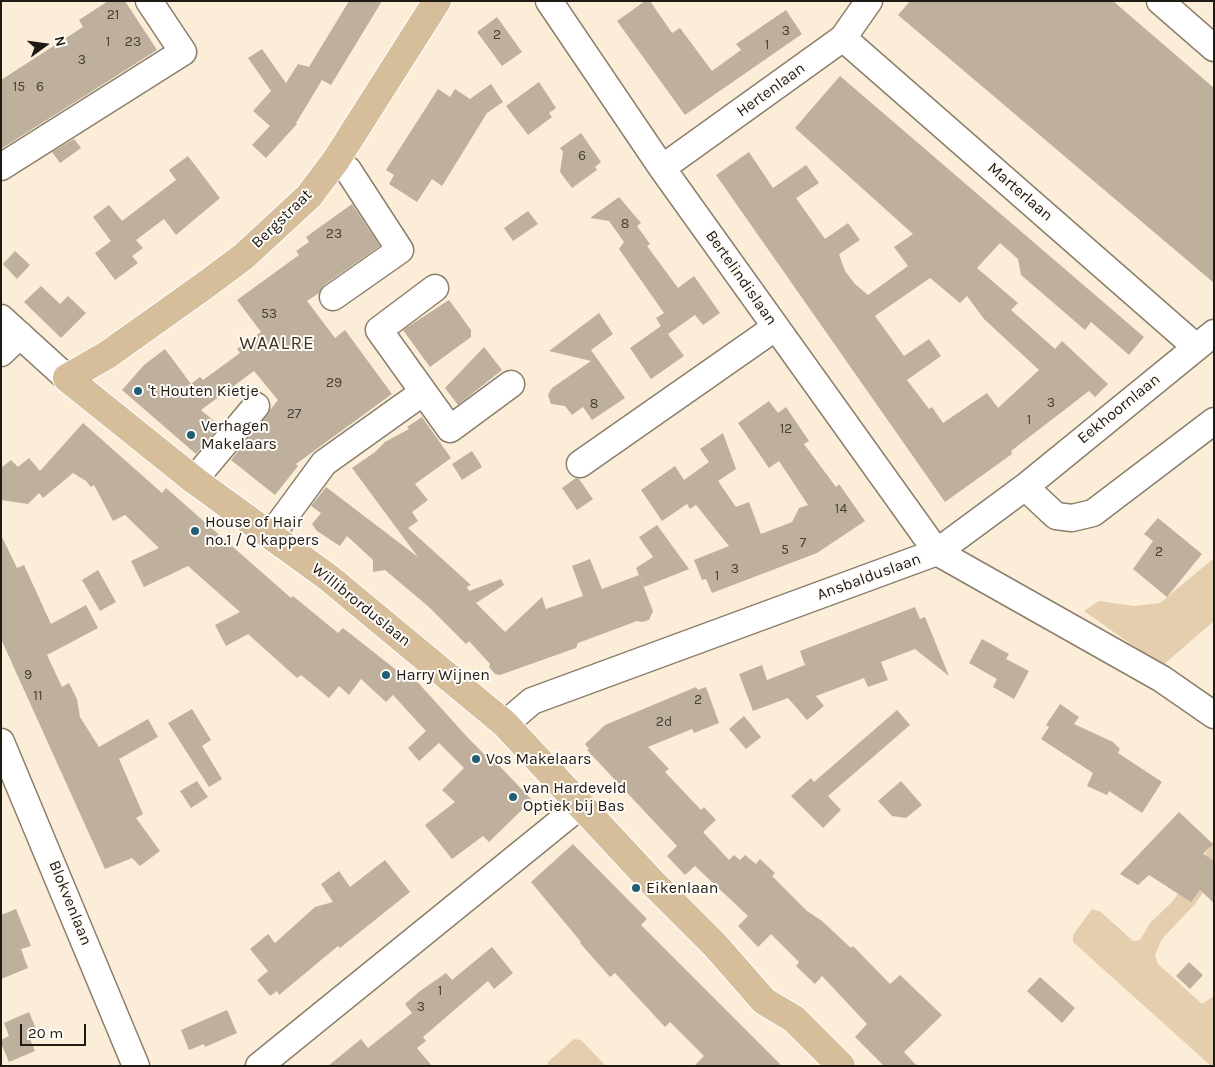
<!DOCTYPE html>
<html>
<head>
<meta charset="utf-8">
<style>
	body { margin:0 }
	#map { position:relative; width:1215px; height:1067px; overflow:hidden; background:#fbedd8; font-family:Karla,sans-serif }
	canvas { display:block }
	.frame { position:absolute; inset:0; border:2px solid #1f1a13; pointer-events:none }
	.north { position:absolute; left:20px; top:20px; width:50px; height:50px; -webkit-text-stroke:4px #fffcf8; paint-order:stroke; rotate:76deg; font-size:14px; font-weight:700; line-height:20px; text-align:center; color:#1f1a13 }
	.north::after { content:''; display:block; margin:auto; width:18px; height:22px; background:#1f1a13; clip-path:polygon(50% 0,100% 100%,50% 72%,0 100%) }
	.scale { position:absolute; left:20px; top:1024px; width:66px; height:22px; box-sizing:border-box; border:2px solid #1f1a13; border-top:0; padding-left:6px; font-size:15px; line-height:18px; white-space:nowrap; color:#1f1a13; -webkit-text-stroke:4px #fffcf8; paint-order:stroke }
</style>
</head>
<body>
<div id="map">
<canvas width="1215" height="1067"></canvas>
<div class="frame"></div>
<div class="north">N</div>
<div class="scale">20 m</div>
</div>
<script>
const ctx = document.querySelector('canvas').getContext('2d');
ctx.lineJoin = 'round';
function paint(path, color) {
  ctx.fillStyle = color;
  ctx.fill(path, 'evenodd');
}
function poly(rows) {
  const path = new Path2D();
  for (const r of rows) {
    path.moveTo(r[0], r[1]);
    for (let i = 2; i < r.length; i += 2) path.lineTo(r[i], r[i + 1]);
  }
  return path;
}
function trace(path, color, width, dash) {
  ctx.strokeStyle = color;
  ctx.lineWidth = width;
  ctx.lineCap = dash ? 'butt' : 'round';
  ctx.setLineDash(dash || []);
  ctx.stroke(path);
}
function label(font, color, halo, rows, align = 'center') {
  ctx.font = font + ' Karla,sans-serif';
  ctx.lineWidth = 4;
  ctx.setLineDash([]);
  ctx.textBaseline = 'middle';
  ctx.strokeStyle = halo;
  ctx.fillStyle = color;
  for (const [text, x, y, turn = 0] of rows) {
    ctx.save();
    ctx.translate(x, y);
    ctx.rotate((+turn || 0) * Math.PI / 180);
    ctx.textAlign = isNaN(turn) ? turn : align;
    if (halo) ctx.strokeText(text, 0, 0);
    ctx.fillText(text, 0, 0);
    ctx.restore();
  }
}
const green = poly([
	[1214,558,1214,621,1162,666,1084,611,1099,601,1134,606,1160,603],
	[1214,841,1214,876,1196,903,1162,939,1155,955,1158,964,1202,1004,1214,996,1214,1066,1211,1066,1073,942,1073,935,1092,909,1101,912,1133,941,1140,940,1150,923,1173,901],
	[574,1039,581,1040,606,1066,547,1066,548,1062]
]);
const building = poly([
	[108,1,125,1,157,50,1,149,1,80,83,27,79,20],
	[349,1,382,1,331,85,322,80,296,123,297,124,266,158,252,145,270,126,253,111,271,91,248,58,262,49,286,83,298,64,309,67],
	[645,1,650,1,672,33,680,28,712,71,741,50,736,44,786,10,802,34,685,115,617,21],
	[910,1,1113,1,1214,88,1214,283,898,15],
	[497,17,522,52,502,66,477,32],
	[840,76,1144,337,1129,355,1091,322,1085,330,1021,275,1018,259,1000,243,977,268,1018,303,1011,310,1055,349,1062,341,1108,384,1095,397,1089,391,1011,451,1012,454,945,502,716,175,749,152,773,188,806,165,819,183,796,198,825,239,848,223,860,240,839,254,845,271,855,284,868,295,908,266,894,247,913,234,795,128],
	[930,278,960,303,967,296,984,319,1039,370,998,408,987,393,943,423,932,407,929,409,907,380,941,356,929,339,904,356,875,316],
	[539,82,556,108,549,113,552,117,528,135,506,106],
	[491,84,503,102,487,113,442,186,432,179,417,202,389,184,394,175,386,170,438,89,450,97,455,89,470,99],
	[581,133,601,162,595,167,597,170,572,188,560,172,563,152,560,148],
	[74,139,81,148,60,163,52,152],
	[188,156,220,198,176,235,164,219,136,240,143,248,132,256,138,263,115,280,95,253,111,241,93,217,109,205,122,221,176,180,169,170],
	[619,197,641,223,637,226,650,244,647,246,678,288,694,276,720,313,703,325,695,315,668,334,684,356,651,379,630,348,661,326,656,318,664,313,619,249,624,242,609,221,590,218],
	[352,204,380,246,324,285,319,293,307,301,335,338,345,330,392,394,296,464,298,466,275,495,231,460,278,400,254,371,201,410,220,426,196,454,122,390,144,365,165,349,191,384,200,377,203,380,240,353,237,349,261,332,237,300,299,255,296,251,309,242,306,237],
	[528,211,538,224,513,241,504,228],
	[15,251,30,265,17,279,3,264],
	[41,286,60,304,68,296,86,313,61,338,24,302],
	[449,300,471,330,471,337,430,367,403,330],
	[599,313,613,334,591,350,625,398,592,420,583,407,572,415,565,406,551,404,548,395,552,388,591,361,549,351],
	[484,347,502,370,458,405,445,388],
	[769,401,778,413,786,407,809,441,804,444,836,487,839,484,865,521,817,553,712,593,706,579,702,580,694,560,729,546,696,505,690,509,687,504,662,521,641,490,675,466,684,480,709,462,700,449,723,433,736,469,718,481,736,507,749,502,761,534,792,522,799,508,808,505,779,461,769,468,738,423],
	[422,417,451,458,415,484,428,500,412,512,418,521,408,528,471,585,467,587,469,591,501,579,504,585,476,603,505,632,542,597,546,609,583,596,572,566,590,559,602,589,639,575,653,611,649,620,642,622,637,621,605,633,578,643,576,648,500,675,495,674,489,667,490,664,469,641,466,644,429,607,385,570,373,572,373,560,347,536,340,546,317,531,312,524,321,513,311,506,326,487,418,557,352,468,375,452,385,442,409,429,407,427],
	[83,423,162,493,166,488,174,495,291,598,293,596,338,633,343,628,409,680,413,677,469,739,488,758,490,756,532,800,489,842,483,836,452,859,425,825,455,802,442,790,464,768,439,743,419,761,408,748,426,731,393,695,386,702,361,679,349,695,339,686,329,698,301,675,297,678,248,634,226,646,215,625,240,612,188,566,144,587,131,561,159,548,125,515,113,521,94,485,91,487,86,481,73,473,43,498,39,493,28,504,1,500,1,468,11,460,18,467,29,458,40,471],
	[472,451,482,467,462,480,452,464],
	[576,478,579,479,593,499,577,510,562,488],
	[1158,518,1202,554,1167,597,1133,569,1153,541,1144,534],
	[657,525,689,569,644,587,636,568,653,557,639,537],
	[1,535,17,568,24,565,51,624,86,605,98,628,47,655,62,687,69,683,77,699,80,717,99,747,148,719,158,737,119,759,143,814,136,818,160,851,140,866,132,858,105,869,1,639],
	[98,570,116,602,100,611,82,580],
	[915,607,920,619,925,617,949,676,915,649,881,662,888,680,868,687,864,678,816,696,824,706,807,720,788,698,753,711,739,674,762,665,767,680,805,665,800,651],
	[982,639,1009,654,1006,659,1029,671,1014,699,993,687,997,679,969,663],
	[696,687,698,690,706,687,719,723,694,733,692,729,648,747,669,769,665,772,701,810,704,807,716,820,703,832,729,860,734,855,740,860,745,855,756,864,760,859,775,873,772,876,807,911,822,921,851,948,853,946,890,984,900,975,942,1015,904,1052,917,1066,884,1066,855,1037,867,1024,822,976,815,984,796,966,799,962,771,934,758,947,738,926,748,916,695,866,685,875,667,856,677,846,587,750,589,749,585,744,605,725],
	[1060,704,1079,717,1074,724,1113,742,1120,749,1118,753,1162,782,1142,813,1109,791,1107,795,1087,786,1093,773,1041,739,1049,727,1046,725],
	[192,709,211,740,202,746,222,779,209,787,168,723],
	[897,710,910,725,828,796,841,810,823,828,791,796,811,778,814,782],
	[744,716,761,737,746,749,729,729],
	[197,781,208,797,191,808,180,791],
	[901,781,922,805,906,818,892,816,878,801],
	[1179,812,1213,844,1203,854,1214,861,1214,903,1200,890,1191,902,1149,875,1138,885,1120,874],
	[573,844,647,919,641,925,782,1066,694,1066,704,1056,670,1022,665,1027,615,973,610,977,580,943,581,942,531,882],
	[385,860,410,892,340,948,338,946,279,995,277,991,270,996,257,980,268,971,250,949,268,934,275,943,315,907,333,902,321,884,339,871,350,887],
	[16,909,31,946,21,949,28,968,1,979,1,915],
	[492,947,513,973,494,989,488,981,423,1037,426,1041,417,1048,432,1066,328,1066,361,1039,368,1048,412,1013,405,1004,420,991,446,973,452,980],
	[1189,962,1203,975,1190,989,1176,976],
	[1040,977,1075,1008,1062,1023,1027,991],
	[227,1010,237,1033,205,1047,204,1044,189,1050,181,1030],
	[29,1012,39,1036,30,1039,35,1051,9,1062,1,1043,1,1040,9,1036,4,1023]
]);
const minor = poly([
	[549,1,662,168,937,552,1025,487,1214,333],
	[1160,1,1214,48],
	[843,38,1196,347],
	[1,167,183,52,149,1],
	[662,168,843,38,869,1],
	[435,288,379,330,450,429,511,384],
	[333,297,400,250,348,170,336,160],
	[1,318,67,378],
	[1,353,20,335],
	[580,464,776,327],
	[194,480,256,406],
	[1025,487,1056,516,1072,518,1093,513,1214,421],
	[271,535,324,463,422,393],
	[505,724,532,701,937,552,1162,679,1214,715],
	[1,742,136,1066],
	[259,1066,581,805]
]);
const major = poly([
	[437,1,336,160,309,196,243,257,204,286,107,355,67,378,194,480,329,578,505,724,653,883,714,944,764,1001,794,1019,841,1066]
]);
const markers = [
	[138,391,5,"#215f75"],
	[191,435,5,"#215f75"],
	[195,531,5,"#215f75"],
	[386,675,5,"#215f75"],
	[476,759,5,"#215f75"],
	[513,797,5,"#215f75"],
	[636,888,5,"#215f75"]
];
const numberNames = [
	["21",113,15],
	["3",786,31],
	["2",497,35],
	["1",108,42],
	["23",133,42],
	["1",767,45],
	["3",82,60],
	["15",19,87],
	["6",40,87],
	["6",582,156],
	["8",625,224],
	["23",334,234],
	["53",269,314],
	["29",334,383],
	["3",1051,403],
	["8",594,404],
	["27",294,414],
	["1",1029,420],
	["12",786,429],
	["14",841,509],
	["7",803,543],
	["5",785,550],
	["2",1159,552],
	["3",735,569],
	["1",717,576],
	["9",28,675],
	["11",38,696],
	["2",698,700],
	["2d",664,722],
	["1",440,991],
	["3",421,1007]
];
const streetNames = [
	["Hertenlaan",771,90,-36],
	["Marterlaan",1020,192,41],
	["Bergstraat",282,219,-44],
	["Bertelindislaan",741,278,55],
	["Eekhoornlaan",1119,409,-39],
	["Ansbalduslaan",869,577,-20],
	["Willibrorduslaan",361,605,39],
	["Blokvenlaan",70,903,68]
];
const poiNames = [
	["'t Houten Kietje",148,391],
	["Verhagen",201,426],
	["Makelaars",201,444],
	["House of Hair",205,522],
	["no.1 / Q kappers",205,540],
	["Harry Wijnen",396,675],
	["Vos Makelaars",486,759],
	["van Hardeveld",523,788],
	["Optiek bij Bas",523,806],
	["Eikenlaan",646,888]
];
const quarterNames = [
	["WAALRE",277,344]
];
paint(green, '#e5ceae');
paint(building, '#beb09d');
trace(minor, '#8b7e6b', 29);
trace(major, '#fff', 30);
trace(minor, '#fff', 26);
trace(major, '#d6be9b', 28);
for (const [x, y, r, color] of markers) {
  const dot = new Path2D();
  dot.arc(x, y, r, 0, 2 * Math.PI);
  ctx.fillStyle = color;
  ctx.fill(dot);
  trace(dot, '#fffcf8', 2);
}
label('14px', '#474036', null, numberNames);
label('16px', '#1f1a13', '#fffcf8', streetNames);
label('16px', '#1f1a13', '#fffcf8', poiNames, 'left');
ctx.letterSpacing = '1px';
label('19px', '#403424', '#fffcf8', quarterNames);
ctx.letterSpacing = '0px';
</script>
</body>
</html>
